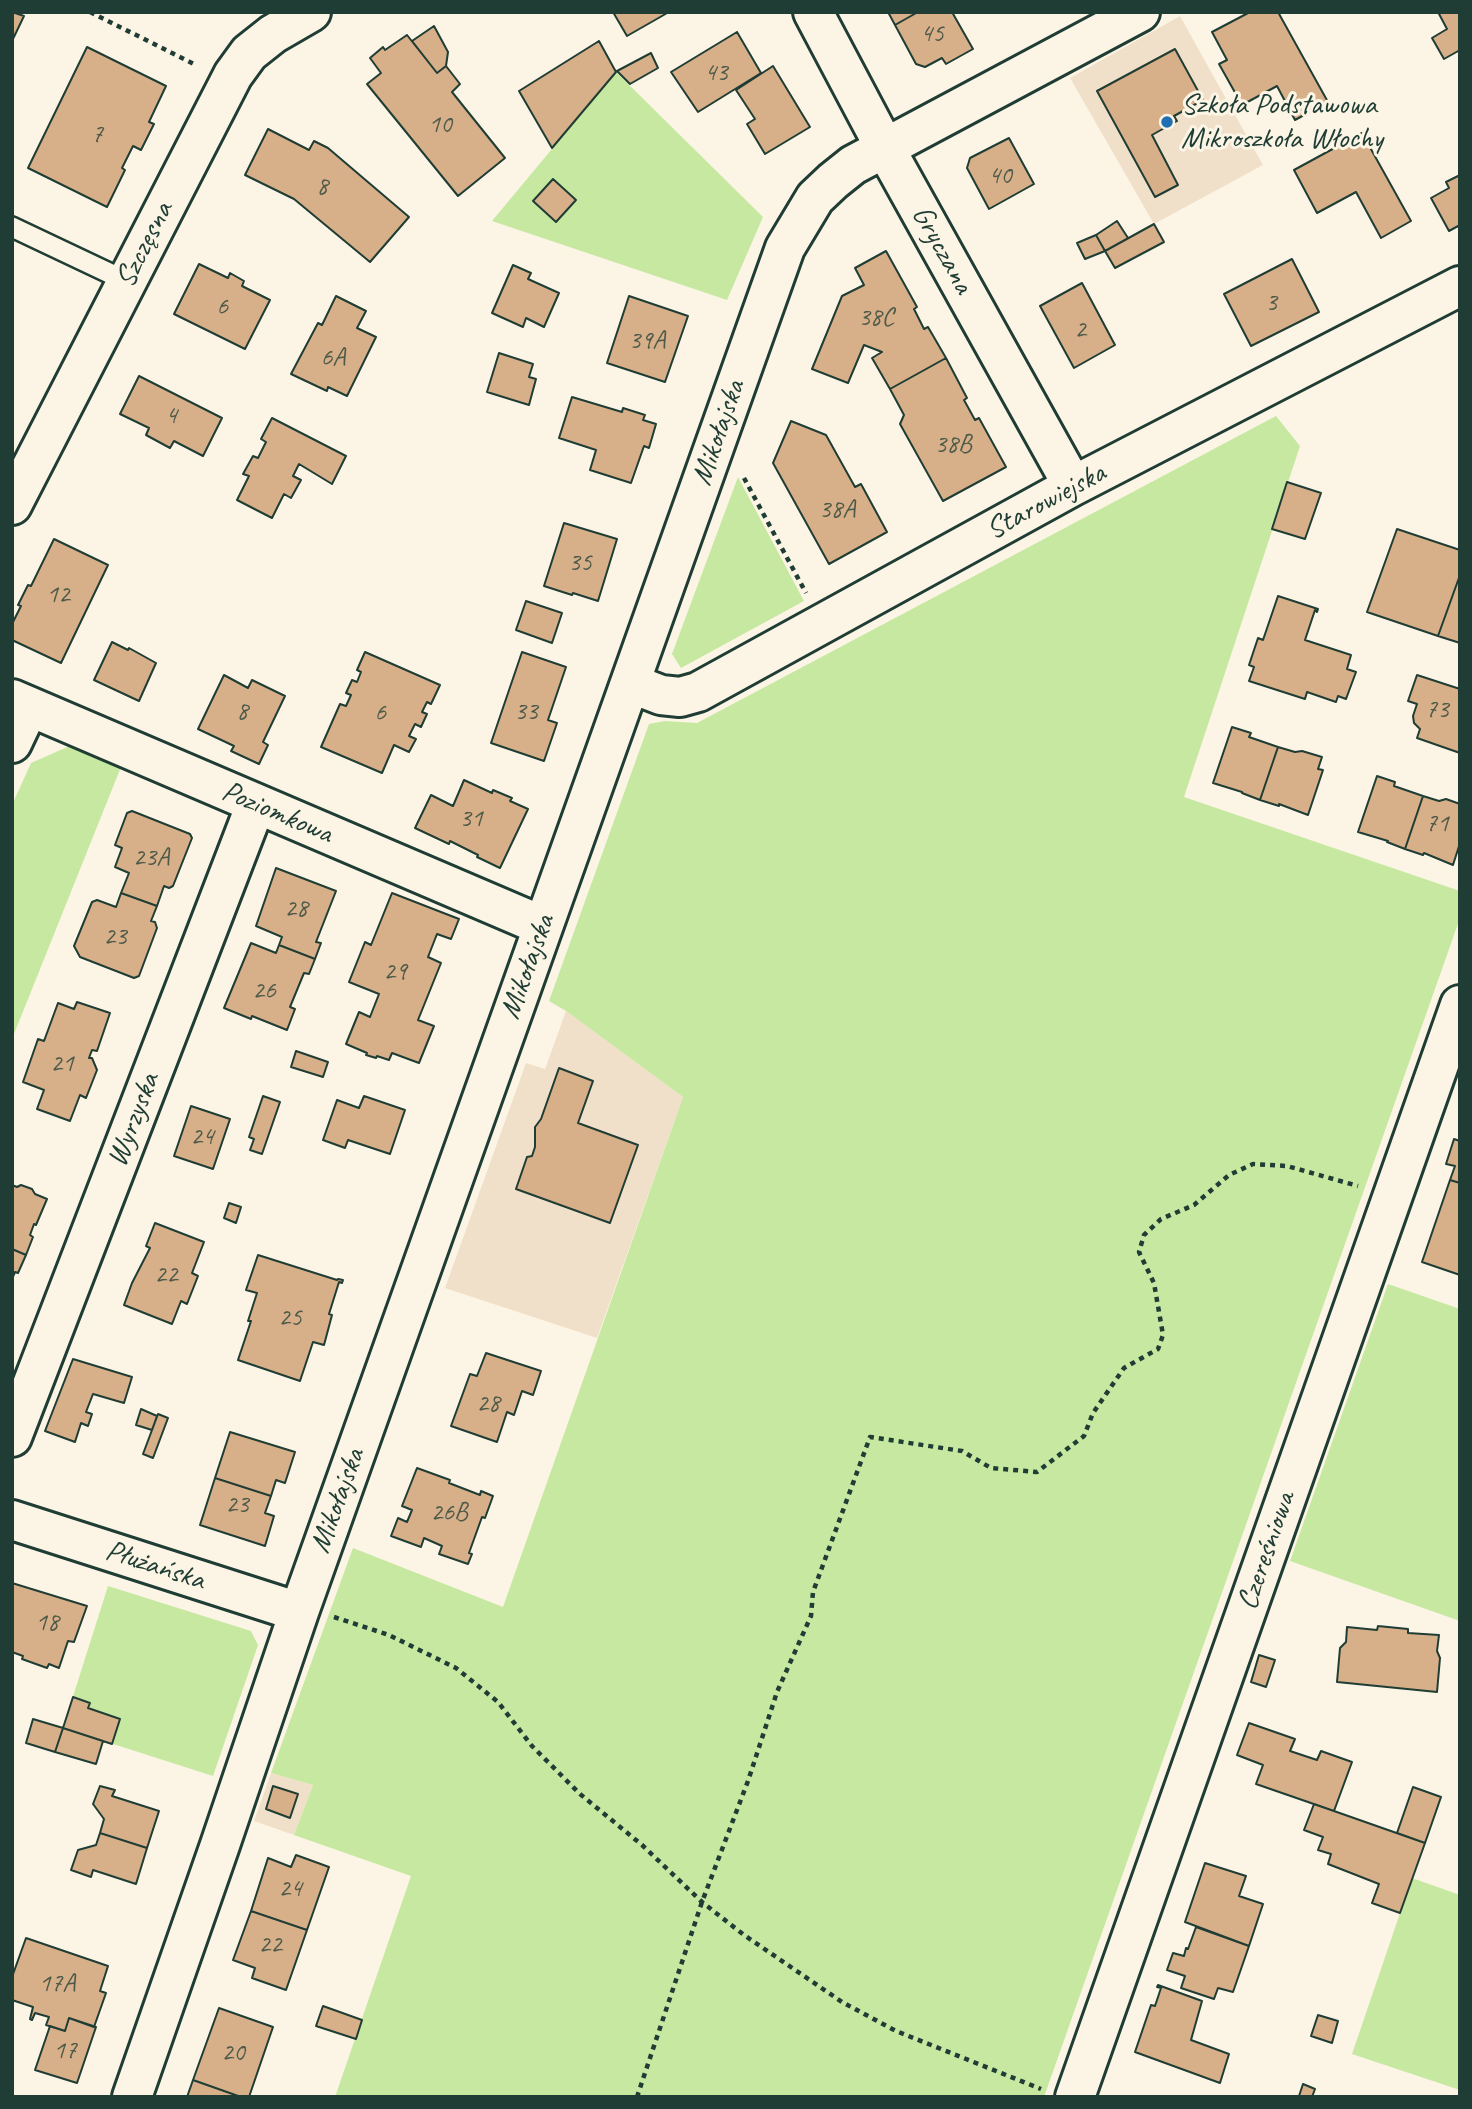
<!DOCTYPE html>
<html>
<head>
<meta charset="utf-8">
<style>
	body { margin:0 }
	#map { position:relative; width:1472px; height:2109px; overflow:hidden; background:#fcf5e5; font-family:Caveat,sans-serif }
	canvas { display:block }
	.frame { position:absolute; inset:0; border:14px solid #1f3d34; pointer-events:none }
</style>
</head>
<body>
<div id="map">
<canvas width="1472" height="2109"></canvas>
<div class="frame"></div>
</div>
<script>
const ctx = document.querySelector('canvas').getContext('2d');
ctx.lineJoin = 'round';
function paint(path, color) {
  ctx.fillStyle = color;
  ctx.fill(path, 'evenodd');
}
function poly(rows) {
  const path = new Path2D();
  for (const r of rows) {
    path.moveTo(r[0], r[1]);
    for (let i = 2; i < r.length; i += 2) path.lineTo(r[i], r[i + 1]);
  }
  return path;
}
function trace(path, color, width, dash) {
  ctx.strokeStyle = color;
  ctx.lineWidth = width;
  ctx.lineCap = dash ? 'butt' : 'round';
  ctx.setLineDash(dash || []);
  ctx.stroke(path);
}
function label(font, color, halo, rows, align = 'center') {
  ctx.font = font + ' Caveat,sans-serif';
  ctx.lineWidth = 6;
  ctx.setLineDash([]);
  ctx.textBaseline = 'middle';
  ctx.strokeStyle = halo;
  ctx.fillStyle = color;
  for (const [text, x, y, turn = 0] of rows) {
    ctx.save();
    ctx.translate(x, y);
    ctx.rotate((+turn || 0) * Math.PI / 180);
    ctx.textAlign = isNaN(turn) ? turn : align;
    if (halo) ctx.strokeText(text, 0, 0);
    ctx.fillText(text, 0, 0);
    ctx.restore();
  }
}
const built = poly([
	[1180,16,1263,165,1154,224,1070,78],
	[566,1011,683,1097,597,1338,445,1288,526,1063,545,1069],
	[271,1773,313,1785,294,1835,254,1821]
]);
const green = poly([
	[616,72,763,217,727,300,492,221],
	[1276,416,1300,446,1184,797,1460,891,1460,918,1044,2097,335,2097,411,1876,294,1835,313,1785,271,1773,353,1548,503,1607,683,1097,566,1011,549,1001,649,724,665,721,697,723],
	[738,477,804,601,681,668,672,654],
	[74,744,121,767,12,1039,12,805,31,763],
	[1388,1284,1460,1309,1460,1621,1290,1561],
	[108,1586,251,1631,258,1645,213,1776,63,1728],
	[1412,1878,1460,1895,1460,2090,1352,2054]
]);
const building = poly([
	[12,12,24,16,12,41,12,12],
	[613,12,669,12,627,36,613,12],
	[888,12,918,12,895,25,888,12],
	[918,12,952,12,973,49,946,64,942,58,925,67,916,64,895,25,918,12],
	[1250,12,1278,12,1328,102,1295,120,1277,86,1242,105,1219,64,1227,60,1212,32,1250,12],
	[1438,12,1460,12,1460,50,1444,59,1432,38,1447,29,1438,12],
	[434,26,448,52,446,66,437,73,412,41,434,26],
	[737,32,761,73,698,112,671,72,737,32],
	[407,35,437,73,446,66,460,84,452,92,505,158,458,196,367,84,381,73,370,58,383,47,385,50,407,35],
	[599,41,616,72,552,148,519,91,599,41],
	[87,47,166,86,149,122,154,124,141,150,133,146,122,168,125,170,107,207,28,168,87,47],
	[1175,49,1203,100,1174,116,1177,121,1152,135,1178,185,1155,197,1097,91,1175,49],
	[651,53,658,68,630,84,617,71,651,53],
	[773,66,810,127,765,154,747,124,755,119,736,90,773,66],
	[268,129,309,150,314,141,328,148,409,217,370,262,294,199,245,175,268,129],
	[1362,133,1411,221,1381,238,1356,192,1317,213,1294,170,1362,133],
	[1009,138,1034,184,989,209,967,168,970,158,1009,138],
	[1460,175,1460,225,1449,231,1431,198,1449,188,1446,182,1460,175],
	[553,179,576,200,556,222,533,201,553,179],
	[1117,221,1128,238,1105,251,1096,235,1117,221],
	[1154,224,1164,242,1115,268,1105,251,1154,224],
	[1096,235,1105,251,1085,259,1077,243,1096,235],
	[886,251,917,307,914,309,924,329,928,327,946,358,890,389,872,358,882,352,864,345,848,383,812,369,842,296,864,285,855,268,886,251],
	[1292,259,1319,312,1251,346,1224,294,1292,259],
	[199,264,228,278,230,273,244,281,242,286,270,300,245,349,174,314,199,264],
	[513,265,531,273,528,279,559,293,544,327,526,318,523,327,492,313,513,265],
	[1082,283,1115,345,1074,368,1040,306,1082,283],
	[336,296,366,311,357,328,376,337,347,396,328,387,327,391,291,374,318,323,322,325,336,296],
	[629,296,688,316,665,382,607,363,629,296],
	[499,353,533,364,529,377,536,379,529,405,487,392,499,353],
	[946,358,967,398,964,400,975,420,979,418,1006,467,943,501,900,424,904,415,890,389,946,358],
	[139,376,222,418,203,456,174,441,170,448,146,435,149,428,120,414,139,376],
	[572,397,622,412,623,408,645,415,643,420,656,424,649,448,644,446,631,483,590,470,596,450,559,438,572,397],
	[272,418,346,456,332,484,299,464,293,476,301,480,291,498,284,494,272,518,237,500,249,476,243,474,253,456,258,458,266,442,261,439,272,418],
	[791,421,826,435,855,487,861,484,887,532,829,564,773,463,791,421],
	[1287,482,1321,493,1305,539,1272,529,1287,482],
	[564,523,617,539,598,601,573,593,572,595,544,586,564,523],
	[1397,529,1460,550,1460,575,1438,636,1367,612,1397,529],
	[54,539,108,565,61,663,12,640,12,624,21,606,18,605,28,585,31,586,54,539],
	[1460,575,1460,643,1438,636,1460,575],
	[1278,596,1318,609,1317,612,1315,610,1305,640,1351,655,1347,669,1356,672,1346,699,1338,696,1336,702,1307,692,1305,699,1249,681,1254,667,1249,665,1258,638,1263,640,1278,596],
	[526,601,562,613,552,643,516,630,526,601],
	[112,642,128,650,129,648,156,663,139,701,94,680,112,642],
	[365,652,440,685,431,704,427,702,422,712,427,714,421,727,415,724,409,736,416,739,409,752,394,745,382,773,321,747,340,704,346,706,351,695,346,693,352,680,357,682,361,672,357,670,365,652],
	[522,652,566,667,548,720,557,723,544,761,491,743,522,652],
	[224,675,248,688,252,680,285,696,263,742,268,745,259,764,231,751,234,746,198,729,224,675],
	[1417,675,1460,689,1460,753,1417,738,1420,729,1414,723,1413,716,1417,704,1408,701,1417,675],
	[1232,727,1251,733,1249,737,1278,747,1260,800,1242,793,1242,792,1213,783,1232,727],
	[1278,747,1295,752,1302,751,1322,757,1318,769,1323,770,1308,815,1279,804,1279,806,1260,800,1278,747],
	[1377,776,1395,782,1394,786,1423,796,1405,849,1387,842,1388,841,1358,832,1377,776],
	[464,780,492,793,493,790,512,798,510,801,528,809,500,868,477,857,478,855,450,841,449,844,415,828,431,795,453,806,464,780],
	[1423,796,1439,801,1446,799,1460,804,1460,843,1453,865,1424,853,1423,855,1405,849,1423,796],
	[132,811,190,834,192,838,173,886,169,888,164,886,157,906,121,893,129,873,115,867,122,848,115,845,127,813,132,811],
	[276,868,336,891,316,942,321,943,315,959,279,945,282,937,256,926,276,868],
	[121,893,157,906,151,921,155,922,157,928,139,976,134,978,80,957,74,946,92,902,97,900,116,907,121,893],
	[392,893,459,919,451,939,437,934,428,957,441,963,418,1020,434,1026,419,1063,392,1053,389,1060,377,1056,376,1058,366,1055,367,1053,346,1044,359,1012,370,1017,379,994,349,982,365,942,371,945,392,893],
	[251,943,276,953,279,945,315,959,309,974,304,973,290,1007,295,1009,287,1030,252,1016,251,1019,224,1008,251,943],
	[77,1002,110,1013,97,1051,92,1050,89,1058,92,1058,97,1070,86,1098,80,1095,70,1121,37,1109,44,1090,23,1082,38,1039,44,1041,58,1003,74,1009,77,1002],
	[296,1051,328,1062,323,1077,291,1067,296,1051],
	[559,1068,593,1081,578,1123,638,1145,610,1223,516,1189,527,1157,532,1156,535,1147,535,1127,541,1119,559,1068],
	[263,1096,280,1102,262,1154,250,1150,254,1139,249,1137,263,1096],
	[364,1096,405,1110,390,1154,348,1140,345,1148,323,1140,337,1100,359,1108,364,1096],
	[191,1106,230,1119,213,1169,174,1156,191,1106],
	[1454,1139,1460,1141,1460,1183,1450,1180,1455,1166,1446,1164,1454,1139],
	[1450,1180,1460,1183,1460,1275,1422,1262,1450,1180],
	[12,1185,17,1187,21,1185,32,1189,35,1194,47,1199,36,1225,34,1224,30,1235,33,1237,26,1255,12,1249,12,1185],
	[229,1203,241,1207,236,1223,224,1218,229,1203],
	[155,1223,204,1242,192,1273,198,1276,187,1304,181,1301,172,1324,124,1305,132,1283,150,1248,146,1246,155,1223],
	[12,1249,26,1255,18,1273,15,1272,12,1279,12,1249],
	[258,1255,337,1280,338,1279,343,1280,342,1283,339,1282,329,1314,332,1315,324,1345,313,1342,300,1381,238,1360,251,1321,248,1321,257,1293,246,1290,258,1255],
	[486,1353,541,1371,533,1395,522,1391,514,1415,507,1412,497,1442,451,1426,470,1374,477,1376,486,1353],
	[73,1359,132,1377,124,1403,93,1394,86,1412,92,1414,88,1426,81,1423,75,1442,45,1431,73,1359],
	[141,1409,157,1416,152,1430,136,1425,141,1409],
	[158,1414,168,1418,153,1458,143,1454,158,1414],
	[230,1432,295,1452,285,1483,276,1480,271,1496,215,1478,230,1432],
	[417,1468,450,1480,449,1483,480,1495,481,1491,493,1496,485,1518,482,1517,469,1553,472,1554,468,1564,439,1554,442,1546,424,1538,421,1547,391,1536,398,1518,407,1522,412,1510,402,1506,417,1468],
	[215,1478,271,1496,265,1513,274,1516,265,1546,200,1525,215,1478],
	[12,1583,87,1606,74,1642,68,1641,59,1668,49,1664,47,1668,22,1659,23,1656,12,1652,12,1583],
	[1378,1626,1408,1629,1408,1633,1439,1635,1437,1651,1440,1658,1437,1692,1337,1682,1340,1648,1346,1642,1347,1627,1377,1630,1378,1626],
	[1259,1655,1275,1660,1266,1687,1251,1682,1259,1655],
	[73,1697,90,1703,88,1708,120,1719,112,1744,63,1728,73,1697],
	[33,1719,63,1728,55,1752,26,1743,33,1719],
	[1249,1723,1295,1739,1290,1751,1317,1760,1321,1751,1352,1762,1334,1811,1256,1784,1263,1765,1237,1755,1249,1723],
	[63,1728,103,1741,96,1764,55,1752,63,1728],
	[100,1786,115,1790,112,1796,159,1811,147,1848,100,1833,104,1819,93,1804,100,1786],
	[273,1786,298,1794,290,1818,266,1809,273,1786],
	[1413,1787,1441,1797,1425,1843,1397,1833,1413,1787],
	[1314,1804,1425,1843,1400,1913,1372,1903,1379,1884,1328,1864,1331,1854,1318,1850,1323,1837,1304,1830,1314,1804],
	[100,1833,147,1848,136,1884,93,1870,91,1877,71,1870,78,1850,96,1845,100,1833],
	[296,1855,329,1867,307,1930,251,1911,268,1858,291,1867,296,1855],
	[1205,1863,1246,1876,1239,1896,1263,1904,1249,1946,1185,1922,1205,1863],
	[251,1911,307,1930,286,1990,252,1978,255,1968,233,1960,251,1911],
	[1196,1927,1249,1946,1233,1992,1218,1988,1214,1999,1181,1988,1185,1976,1167,1970,1173,1953,1184,1956,1186,1948,1188,1949,1196,1927],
	[26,1938,108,1966,100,1991,106,1993,94,2027,69,2018,65,2031,46,2025,49,2017,35,2013,32,2020,30,2019,33,2007,12,2000,12,1977,26,1938],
	[1158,1985,1202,2001,1191,2040,1229,2054,1220,2083,1135,2052,1151,2005,1155,2006,1161,1988,1157,1987,1158,1985],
	[323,2006,362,2020,356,2039,316,2026,323,2006],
	[219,2008,273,2027,249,2097,241,2097,193,2080,219,2008],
	[1318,2015,1338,2021,1332,2043,1311,2036,1318,2015],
	[69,2018,96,2027,77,2083,35,2070,50,2026,65,2031,69,2018],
	[193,2080,241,2097,187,2097,193,2080],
	[1303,2084,1315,2089,1312,2097,1299,2096,1303,2084]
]);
const path = poly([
	[90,12,196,65],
	[744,478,806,593],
	[334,1617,389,1635,456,1668,498,1702,532,1746,580,1794,642,1845,702,1902,744,1935,842,2002,896,2031,1041,2089],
	[637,2097,702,1902,748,1781,777,1692,811,1616,813,1592,870,1437,962,1451,991,1468,1037,1472,1084,1436,1093,1413,1124,1368,1158,1349,1163,1335,1154,1283,1139,1252,1144,1235,1161,1219,1194,1205,1229,1175,1253,1164,1287,1166,1358,1186]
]);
const service = poly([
	[12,227,126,281]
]);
const minor = poly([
	[813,12,885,148,1073,486],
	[12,505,233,75,249,53,273,34,311,12],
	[630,683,661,695,680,697,698,692,1073,486,1460,286],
	[12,699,543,926],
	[12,743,29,707],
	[12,1437,256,804],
	[12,1520,299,1612],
	[132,2097,220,1845,299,1612,785,248,815,198,833,181,853,165,1140,12],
	[1075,2097,1460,1005]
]);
const markers = [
	[1167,122,7,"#1f6fb2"]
];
const numberNames = [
	["45",932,34],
	["43",716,73],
	["10",440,125],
	["7",97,135],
	["40",1000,176],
	["8",322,187],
	["3",1271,303],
	["6",222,307],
	["38C",876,318],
	["2",1080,330],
	["39A",647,341],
	["6A",333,358],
	["4",171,416],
	["38B",953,445],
	["38A",837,510],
	["35",580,563],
	["12",58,595],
	["73",1437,710],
	["8",242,712],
	["33",526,712],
	["6",380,713],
	["31",471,819],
	["71",1437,824],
	["23A",151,858],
	["28",296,909],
	["23",115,937],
	["29",395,972],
	["26",264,991],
	["21",62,1064],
	["24",202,1137],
	["22",166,1275],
	["25",290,1318],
	["28",488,1404],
	["23",237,1505],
	["26B",449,1513],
	["18",47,1623],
	["24",290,1889],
	["22",270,1945],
	["17A",57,1984],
	["17",65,2051],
	["20",233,2053]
];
const poiNames = [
	["Szkoła Podstawowa",1181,105],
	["Mikroszkoła Włochy",1181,139]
];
const streetNames = [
	["Szczęsna",145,245,-63],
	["Gryczana",942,250,61],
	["Mikołajska",719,433,-71],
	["Starowiejska",1046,502,-28],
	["Poziomkowa",277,813,23],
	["Mikołajska",528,967,-70],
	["Wyrzyska",134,1120,-69],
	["Mikołajska",338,1501,-70],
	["Czereśniowa",1267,1551,-71],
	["Płużańska",155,1566,18]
];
paint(built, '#f1e0c9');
paint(green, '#c6e8a1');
paint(building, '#d7af88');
trace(building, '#1f3d34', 2);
trace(service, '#1f3d34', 24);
trace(minor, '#1f3d34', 44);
trace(path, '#1f3d34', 4.5, [5, 5]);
trace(service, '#fcf5e5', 19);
trace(minor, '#fcf5e5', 38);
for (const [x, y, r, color] of markers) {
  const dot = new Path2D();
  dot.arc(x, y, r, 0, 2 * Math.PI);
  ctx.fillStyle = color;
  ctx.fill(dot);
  trace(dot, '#fcf5e5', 2.5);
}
label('26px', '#4d5a49', null, numberNames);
label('30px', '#1f3d34', '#fcf5e5', poiNames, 'left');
label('30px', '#1f3d34', '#fcf5e5', streetNames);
</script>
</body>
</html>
